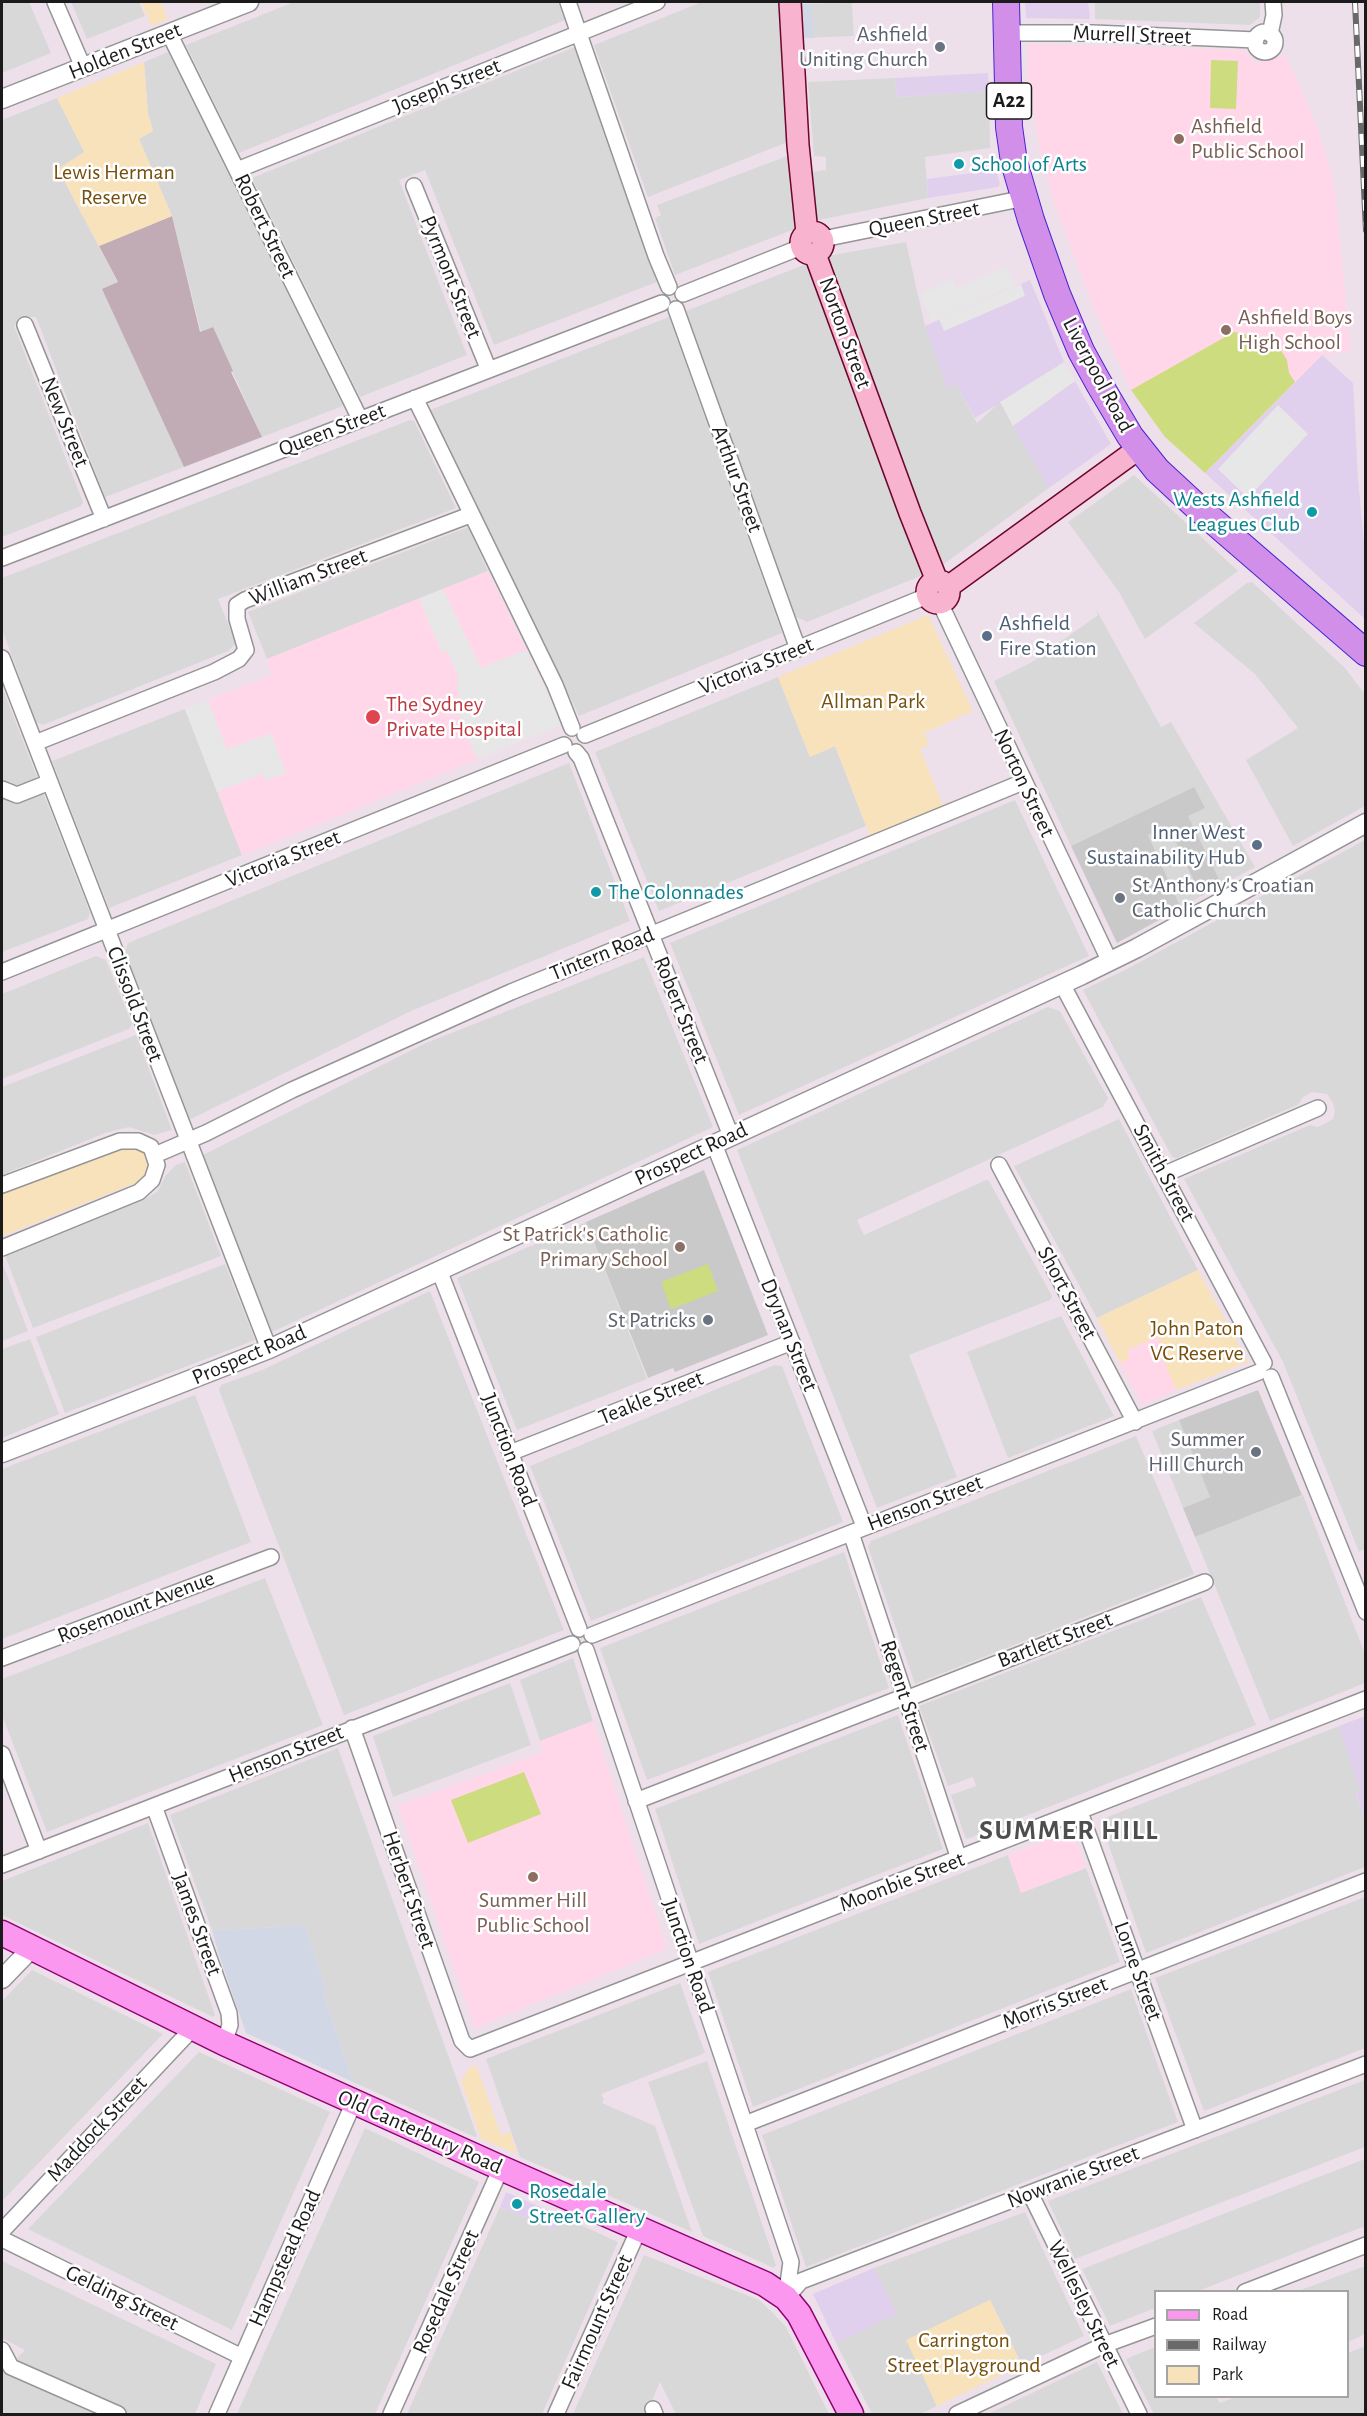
<!DOCTYPE html>
<html>
<head>
<meta charset="utf-8">
<style>
	body { margin:0 }
	#map { position:relative; width:1367px; height:2416px; overflow:hidden; background:#ede0ea; font-family:"Alegreya Sans",sans-serif }
	canvas { display:block }
	.frame { position:absolute; inset:0; border:3px solid #1b1b1b; pointer-events:none }
	.legend { position:absolute; left:1154px; top:2290px; width:195px; height:108px; box-sizing:border-box; background:#fff; border:2px solid #a4a4a4; margin:0; padding:8px 10px; list-style:none; font-size:18px; color:#1b1b1b }
	.legend li { display:flex; align-items:center; gap:12px; height:30px }
	.legend b { width:30px; border:2px solid #a4a4a4 }
</style>
</head>
<body>
<div id="map">
<canvas width="1367" height="2416"></canvas>
<div class="frame"></div>
<ul class="legend">
<li><b style="height:8px;background:#fb97ef"></b>Road</li>
<li><b style="height:8px;background:#696969"></b>Railway</li>
<li><b style="height:16px;background:#f8e2bc"></b>Park</li>
</ul>
</div>
<script>
const ctx = document.querySelector('canvas').getContext('2d');
ctx.lineJoin = 'round';
function paint(path, color) {
  ctx.fillStyle = color;
  ctx.fill(path, 'evenodd');
}
function poly(rows) {
  const path = new Path2D();
  for (const r of rows) {
    if (r.length === 3) {
      path.moveTo(r[0] + r[2], r[1]);
      path.arc(r[0], r[1], r[2], 0, 2 * Math.PI);
      continue;
    }
    path.moveTo(r[0], r[1]);
    for (let i = 2; i < r.length; i += 2) path.lineTo(r[i], r[i + 1]);
  }
  return path;
}
function trace(path, color, width, dash) {
  ctx.strokeStyle = color;
  ctx.lineWidth = width;
  ctx.lineCap = dash ? 'butt' : 'round';
  ctx.setLineDash(dash || []);
  ctx.stroke(path);
}
function label(font, color, halo, rows, align = 'center') {
  ctx.font = font + ' "Alegreya Sans",sans-serif';
  ctx.lineWidth = 5;
  ctx.setLineDash([]);
  ctx.textBaseline = 'middle';
  ctx.strokeStyle = halo;
  ctx.fillStyle = color;
  for (const [text, x, y, turn = 0] of rows) {
    ctx.save();
    ctx.translate(x, y);
    ctx.rotate((+turn || 0) * Math.PI / 180);
    ctx.textAlign = isNaN(turn) ? turn : align;
    if (halo) ctx.strokeText(text, 0, 0);
    ctx.fillText(text, 0, 0);
    ctx.restore();
  }
}
const residential = poly([
	[2,2,29,2,51,53,2,73],
	[71,2,139,2,145,16,87,39],
	[294,2,558,2,565,20,239,153,186,45],
	[702,2,780,2,788,142,648,197,594,45],
	[1095,2,1260,2,1260,17,1250,25,1095,19],
	[852,3,854,36,802,38,800,4],
	[575,47,657,282,494,345,425,170,399,180,467,355,360,397,252,178],
	[168,52,343,406,262,437,212,327,201,332,172,216,139,139,153,130,148,114,144,62],
	[895,78,897,97,989,91,990,148,925,157,928,198,814,221,811,172,826,170,826,157,814,156,808,82],
	[57,98,85,152,58,169,118,283,103,290,184,467,105,497,36,317,23,317,14,326,83,502,81,506,2,537,2,120],
	[790,155,795,229,675,275,655,218,661,215,657,205],
	[906,242,925,326,948,388,956,384,977,423,1000,402,1049,488,941,566,828,256],
	[806,264,812,268,923,575,807,622,796,617,686,311],
	[669,317,782,633,579,716,430,410],
	[410,420,414,421,456,508,218,599,236,643,228,651,43,725,36,722,2,629,2,578],
	[1134,475,1238,571,1145,639,1119,592,1068,522],
	[468,527,488,571,267,659,248,612],
	[1252,582,1345,668,1364,693,1365,699,1365,806,1293,846,1246,760,1298,728,1255,674,1194,623,1247,583],
	[1096,609,1161,727,1171,722,1255,867,1222,885,1188,816,1194,787,1071,846,994,681,1032,662,1098,615],
	[778,677,810,757,835,746,866,826,659,911,595,752],
	[2,687,90,913,88,919,2,952],
	[185,709,242,855,109,908,52,761],
	[569,763,630,921,411,1011,189,1120,125,951,128,943],
	[1015,800,1089,956,739,1115,670,943],
	[1168,826,1201,896,1181,908,1148,835],
	[1365,840,1365,1549,1359,1552,1283,1362,1184,1179,1310,1125,1317,1127,1324,1124,1333,1119,1335,1111,1333,1103,1327,1094,1312,1092,1302,1098,1299,1104,1177,1158,1172,1157,1083,990,1127,969],
	[96,956,106,960,132,1024,129,1029,2,1079,2,994],
	[644,957,713,1127,272,1332,203,1155,426,1043],
	[1048,1007,1060,1011,1108,1098,1103,1107,857,1220,864,1235,986,1180,989,1181,1052,1296,1050,1300,909,1355,957,1477,877,1508,737,1150],
	[136,1035,172,1130,154,1135,129,1127,105,1133,2,1175,2,1087],
	[1119,1119,1198,1270,1097,1318,1014,1166],
	[185,1162,221,1256,33,1328,4,1253,145,1199,157,1192,166,1175,176,1165],
	[586,1222,647,1379,517,1430,457,1278],
	[2,1262,28,1331,2,1341],
	[225,1264,255,1340,65,1413,36,1337],
	[430,1291,564,1630,344,1715,219,1390,221,1385,262,1370],
	[1061,1316,1114,1416,1008,1458,967,1352],
	[30,1339,59,1414,2,1438,2,1349],
	[775,1365,782,1366,843,1522,591,1621,530,1466],
	[195,1395,251,1542,2,1639,2,1469],
	[1179,1420,1210,1497,1183,1508,1152,1431],
	[1136,1436,1194,1574,915,1684,868,1547,871,1541],
	[1303,1495,1365,1654,1365,1683,1270,1721,1195,1537],
	[844,1552,889,1688,647,1780,600,1648],
	[265,1578,323,1725,47,1832,2,1715,2,1679],
	[1201,1597,1256,1725,967,1839,965,1837,951,1795,976,1786,973,1777,948,1786,919,1706],
	[573,1658,593,1721,540,1741,520,1680],
	[510,1683,531,1745,393,1797,373,1736],
	[898,1715,943,1849,699,1944,655,1809],
	[1339,1726,1361,1792,1356,1794,1365,1820,1365,1867,1146,1953,1100,1820],
	[338,1748,477,2136,475,2137,353,2082,323,1992,327,1991,305,1926,212,1930,170,1815],
	[148,1823,215,2015,213,2017,2,1915,2,1881],
	[1008,1855,1021,1893,1086,1868,1120,1962,753,2107,708,1972],
	[1365,1897,1365,2048,1204,2111,1155,1978],
	[32,1970,163,2034,2,2201,2,2001],
	[680,1983,705,2053,601,2094,604,2099,602,2103,655,2126,692,2232,520,2157,486,2059],
	[1131,1989,1178,2122,806,2267,762,2135],
	[199,2052,330,2112,232,2330,28,2229],
	[707,2061,776,2265,774,2268,703,2236,648,2082],
	[1365,2080,1365,2147,1075,2259,1048,2201],
	[365,2128,479,2182,375,2414,237,2414],
	[1365,2159,1365,2226,1198,2291,1156,2292,1155,2308,1110,2326,1082,2269],
	[500,2207,555,2230,561,2216,618,2242,542,2414,407,2414],
	[1025,2212,1084,2336,1022,2365,990,2300,907,2340,937,2406,920,2414,872,2414,836,2343,896,2314,874,2268],
	[644,2255,759,2300,771,2311,786,2327,829,2414,676,2414,660,2382,646,2414,573,2414],
	[2,2261,216,2364,195,2414,130,2414,13,2362,25,2350,2,2338],
	[1365,2266,1365,2334,1348,2342,1348,2292,1298,2291],
	[1365,2346,1366,2414,1154,2414,1126,2359,1155,2347,1156,2396,1216,2397,1220,2403,1236,2397,1348,2396,1348,2353],
	[1097,2362,1123,2414,988,2414],
	[2,2370,5,2372,100,2414,2,2414]
]);
const commercial = poly([
	[1025,2,1088,2,1090,19,1026,18],
	[988,73,989,91,897,97,895,78],
	[996,170,1000,184,998,187,928,198,927,179],
	[1030,280,1064,362,1111,444,1049,488,1000,403,975,418,956,384,948,389,925,326],
	[1322,355,1353,383,1358,478,1365,556,1365,619,1205,473],
	[1365,1716,1365,1820,1356,1793,1360,1791,1339,1726],
	[506,2192,561,2216,555,2230,500,2207],
	[874,2268,897,2314,836,2343,813,2294]
]);
const industrial = poly([
	[800,4,811,4,814,38,802,38],
	[305,1926,327,1991,323,1992,353,2082,246,2033,218,1952,212,1930]
]);
const education = poly([
	[1028,44,1243,50,1250,55,1255,63,1286,55,1318,129,1334,182,1351,351,1322,355,1205,473,1165,437,1131,390,1094,309,1053,200,1040,149,1027,73],
	[488,571,563,725,242,855,185,709,272,675,267,659],
	[1158,1337,1165,1354,1162,1355,1176,1390,1143,1405,1120,1363,1129,1359,1126,1351],
	[593,1721,667,1949,475,2028,398,1806,543,1752,540,1741],
	[1073,1830,1086,1868,1021,1893,1008,1855]
]);
const religious = poly([
	[1194,787,1205,808,1188,816,1222,885,1201,896,1168,826,1148,835,1181,908,1117,943,1071,846],
	[704,1170,768,1335,675,1372,673,1368,648,1378,586,1222],
	[1258,1390,1302,1495,1195,1537,1183,1508,1210,1497,1179,1420]
]);
const construction = poly([
	[172,216,200,332,213,327,233,371,231,372,262,437,184,467,102,289,118,282,99,246]
]);
const park = poly([
	[141,2,161,2,168,19,152,26],
	[144,62,148,114,153,131,139,139,172,216,99,246,58,169,84,152,57,98],
	[928,615,973,711,924,733,929,745,920,749,943,806,871,838,835,746,810,757,778,677],
	[132,1146,142,1151,148,1160,149,1172,143,1180,2,1236,2,1193,118,1148],
	[1198,1270,1248,1362,1176,1390,1162,1356,1165,1354,1158,1337,1127,1350,1129,1359,1120,1363,1097,1318],
	[476,2065,501,2135,510,2132,517,2154,481,2139,461,2081,469,2068],
	[990,2300,1022,2365,937,2406,906,2340]
]);
const pitch = poly([
	[1211,60,1238,61,1236,109,1210,108],
	[1234,332,1274,340,1287,360,1289,373,1295,382,1205,473,1165,437,1131,390],
	[708,1264,718,1291,671,1309,661,1282],
	[524,1772,541,1814,468,1843,451,1800]
]);
const parking = poly([
	[1007,267,1015,285,932,321,920,294,952,280,957,289],
	[1021,284,1025,296,944,331,939,319],
	[1064,362,1075,381,1013,426,1000,402],
	[1278,405,1308,434,1248,498,1218,469],
	[443,589,481,668,526,650,563,725,477,759,458,714,465,711,457,691,458,676,447,651,442,653,419,599],
	[208,700,227,749,271,733,286,773,265,781,262,774,217,792,185,709]
]);
const minor = poly([
	[55,2,83,67],
	[568,2,656,256,669,287],
	[1265,42,10],
	[169,33,360,419],
	[1008,33,1093,33,1256,40],
	[1270,34,1274,15,1273,2],
	[237,170,657,2],
	[414,186,488,368],
	[823,239,1025,198],
	[683,294,801,247],
	[676,309,798,649],
	[25,325,104,519],
	[415,398,555,685,572,728],
	[2,558,662,303],
	[940,603,1110,962],
	[2,658,269,1349],
	[585,735,927,596],
	[35,743,214,672,239,659,246,650,237,619,237,605,245,600,470,515],
	[576,752,581,758,731,1136],
	[2,789,17,795,50,782],
	[2,972,564,745],
	[1062,984,1264,1363],
	[714,1144,864,1526],
	[155,1155,206,1133,292,1090,511,992,1023,782],
	[999,1165,1135,1422],
	[1165,1174,1318,1108],
	[2,1185,120,1141,138,1141,151,1147,157,1165,152,1180,139,1192,2,1248],
	[439,1270,579,1629],
	[1271,1377,1366,1612],
	[510,1453,792,1342],
	[851,1533,959,1859],
	[592,1635,1259,1372],
	[586,1650,791,2262,786,2298],
	[2,1658,271,1557],
	[906,1699,1205,1582],
	[352,1728,462,2041,470,2049,1366,1699],
	[2,1754,39,1851],
	[636,1801,906,1696],
	[154,1806,229,2013,230,2025,224,2043],
	[1080,1812,1195,2130],
	[2,1865,572,1644],
	[745,2124,1366,1881],
	[1030,2193,1139,2414],
	[2,2231,193,2028],
	[2,2239,242,2357],
	[1245,2292,1366,2245],
	[786,2298,801,2281,1366,2064],
	[2,2350,11,2367,118,2414],
	[653,2409,655,2414],
	[217,2414,354,2102],
	[391,2414,501,2168],
	[556,2414,639,2229],
	[957,2414,1104,2345,1156,2326]
]);
const tertiary = poly([
	[2,99,249,2],
	[2,1453,269,1349,1082,975,1137,948,1366,823],
	[2,1979,31,1949]
]);
const secondary = poly([
	[790,2,798,145,807,233],
	[812,243,11],
	[815,254,910,513,937,581],
	[938,592,11],
	[948,587,1138,449]
]);
const primary = poly([
	[2,1933,224,2043,501,2168,765,2284,786,2298,799,2314,851,2414]
]);
const trunk = poly([
	[1006,2,1009,127,1014,162,1031,220,1057,294,1081,351,1098,382,1130,436,1157,470,1197,507,1366,653]
]);
const rail = poly([
	[1355,2,1366,230]
]);
const markers = [
	[940,47,6,"#6b7280"],
	[1179,139,6,"#8d6e63"],
	[959,164,6,"#0f9aa8"],
	[1226,330,6,"#8d6e63"],
	[1312,512,6,"#0f9aa8"],
	[987,636,6,"#5c6f8a"],
	[373,717,8,"#e0444e"],
	[1257,845,6,"#5c6f8a"],
	[596,892,6,"#0f9aa8"],
	[1120,898,6,"#6b7280"],
	[680,1247,6,"#8d6e63"],
	[708,1320,6,"#6b7280"],
	[1256,1452,6,"#6b7280"],
	[533,1877,6,"#8d6e63"],
	[517,2204,6,"#0f9aa8"]
];
const shields = [
	[1009,101,45]
];
const shieldNames = [
	["A22",1009,101]
];
const worshipNames = [
	["Ashfield",928,34],
	["Uniting Church",928,59],
	["St Anthony's Croatian",1132,885,"left"],
	["Catholic Church",1132,910,"left"],
	["St Patricks",696,1320],
	["Summer",1244,1439],
	["Hill Church",1244,1464]
];
const streetNames = [
	["Murrell Street",1132,35,2],
	["Holden Street",125,51,-22],
	["Joseph Street",447,86,-22],
	["Queen Street",924,219,-11],
	["Robert Street",265,226,64],
	["Pyrmont Street",451,277,68],
	["Norton Street",845,333,70],
	["Liverpool Road",1098,375,62],
	["New Street",65,422,68],
	["Queen Street",332,430,-21],
	["Arthur Street",737,479,70],
	["William Street",308,577,-21],
	["Victoria Street",756,666,-22],
	["Norton Street",1024,783,65],
	["Victoria Street",283,859,-22],
	["Tintern Road",602,954,-22],
	["Clissold Street",135,1004,69],
	["Robert Street",681,1010,68],
	["Prospect Road",691,1154,-25],
	["Smith Street",1164,1173,62],
	["Short Street",1067,1293,62],
	["Drynan Street",789,1335,68],
	["Prospect Road",249,1355,-23],
	["Teakle Street",651,1398,-22],
	["Junction Road",509,1450,69],
	["Henson Street",925,1503,-21],
	["Rosemount Avenue",136,1607,-21],
	["Bartlett Street",1055,1640,-21],
	["Regent Street",905,1696,72],
	["Henson Street",286,1754,-22],
	["Moonbie Street",902,1882,-21],
	["Herbert Street",409,1890,71],
	["James Street",197,1924,70],
	["Junction Road",688,1956,71],
	["Lorne Street",1138,1971,70],
	["Morris Street",1055,2003,-21],
	["Maddock Street",97,2129,-47],
	["Old Canterbury Road",420,2132,24],
	["Nowranie Street",1073,2177,-21],
	["Hampstead Road",285,2258,-66],
	["Rosedale Street",446,2292,-66],
	["Gelding Street",122,2298,26],
	["Wellesley Street",1084,2304,64],
	["Fairmount Street",597,2322,-66]
];
const educationNames = [
	["Ashfield",1191,126],
	["Public School",1191,151],
	["Ashfield Boys",1238,317],
	["High School",1238,342],
	["St Patrick's Catholic",668,1234,"right"],
	["Primary School",668,1259,"right"],
	["Summer Hill",533,1900,"center"],
	["Public School",533,1925,"center"]
];
const cultureNames = [
	["School of Arts",971,164],
	["Wests Ashfield",1300,499,"right"],
	["Leagues Club",1300,524,"right"],
	["The Colonnades",608,892],
	["Rosedale",529,2191],
	["Street Gallery",529,2216]
];
const parkNames = [
	["Lewis Herman",114,172],
	["Reserve",114,197],
	["Allman Park",873,701],
	["John Paton",1197,1328],
	["VC Reserve",1197,1353],
	["Carrington",964,2340],
	["Street Playground",964,2365]
];
const serviceNames = [
	["Ashfield",999,623],
	["Fire Station",999,648],
	["Inner West",1245,832,"right"],
	["Sustainability Hub",1245,857,"right"]
];
const healthNames = [
	["The Sydney",386,704],
	["Private Hospital",386,729]
];
const districtNames = [
	["SUMMER HILL",1069,1831]
];
paint(residential, '#d8d8d9');
paint(commercial, '#e1cfee');
paint(industrial, '#d2d7e6');
paint(education, '#ffd7e9');
paint(religious, '#c9c9c9');
paint(construction, '#c1acb5');
paint(park, '#f8e2bc');
paint(pitch, '#cddc7e');
paint(parking, '#e7e7e7');
trace(minor, '#959595', 18);
trace(tertiary, '#959595', 21);
trace(secondary, '#6e052a', 24);
trace(primary, '#900172', 27);
trace(trunk, '#4825d3', 28);
trace(minor, '#fff', 15);
trace(tertiary, '#fff', 18);
trace(secondary, '#f8b3cf', 21);
trace(primary, '#fb97ef', 24);
trace(trunk, '#d28fea', 26);
trace(rail, '#696969', 6);
trace(rail, '#fff', 4, [11]);
for (const [x, y, r, color] of markers) {
  const dot = new Path2D();
  dot.arc(x, y, r, 0, 2 * Math.PI);
  ctx.fillStyle = color;
  ctx.fill(dot);
  trace(dot, '#fff', 2);
}
for (const [x, y, w] of shields) {
  const box = new Path2D();
  box.roundRect(x - w / 2, y - 18, w, 36, 4.5);
  ctx.fillStyle = '#fff';
  ctx.fill(box);
  trace(box, '#1b1b1b', 1.5);
}
label('bold 21px', '#1b1b1b', null, shieldNames);
label('22px', '#5b616d', '#fff', worshipNames, 'right');
label('22px', '#1b1b1b', '#fff', streetNames);
label('22px', '#785e54', '#fff', educationNames, 'left');
label('22px', '#0d838f', '#fff', cultureNames, 'left');
label('22px', '#764f0c', '#fff', parkNames);
label('22px', '#4e5e75', '#fff', serviceNames, 'left');
label('22px', '#be3a42', '#fff', healthNames, 'left');
ctx.letterSpacing = '1.5px';
label('bold 28px', '#4e4e4e', '#fff', districtNames);
ctx.letterSpacing = '0px';
</script>
</body>
</html>
